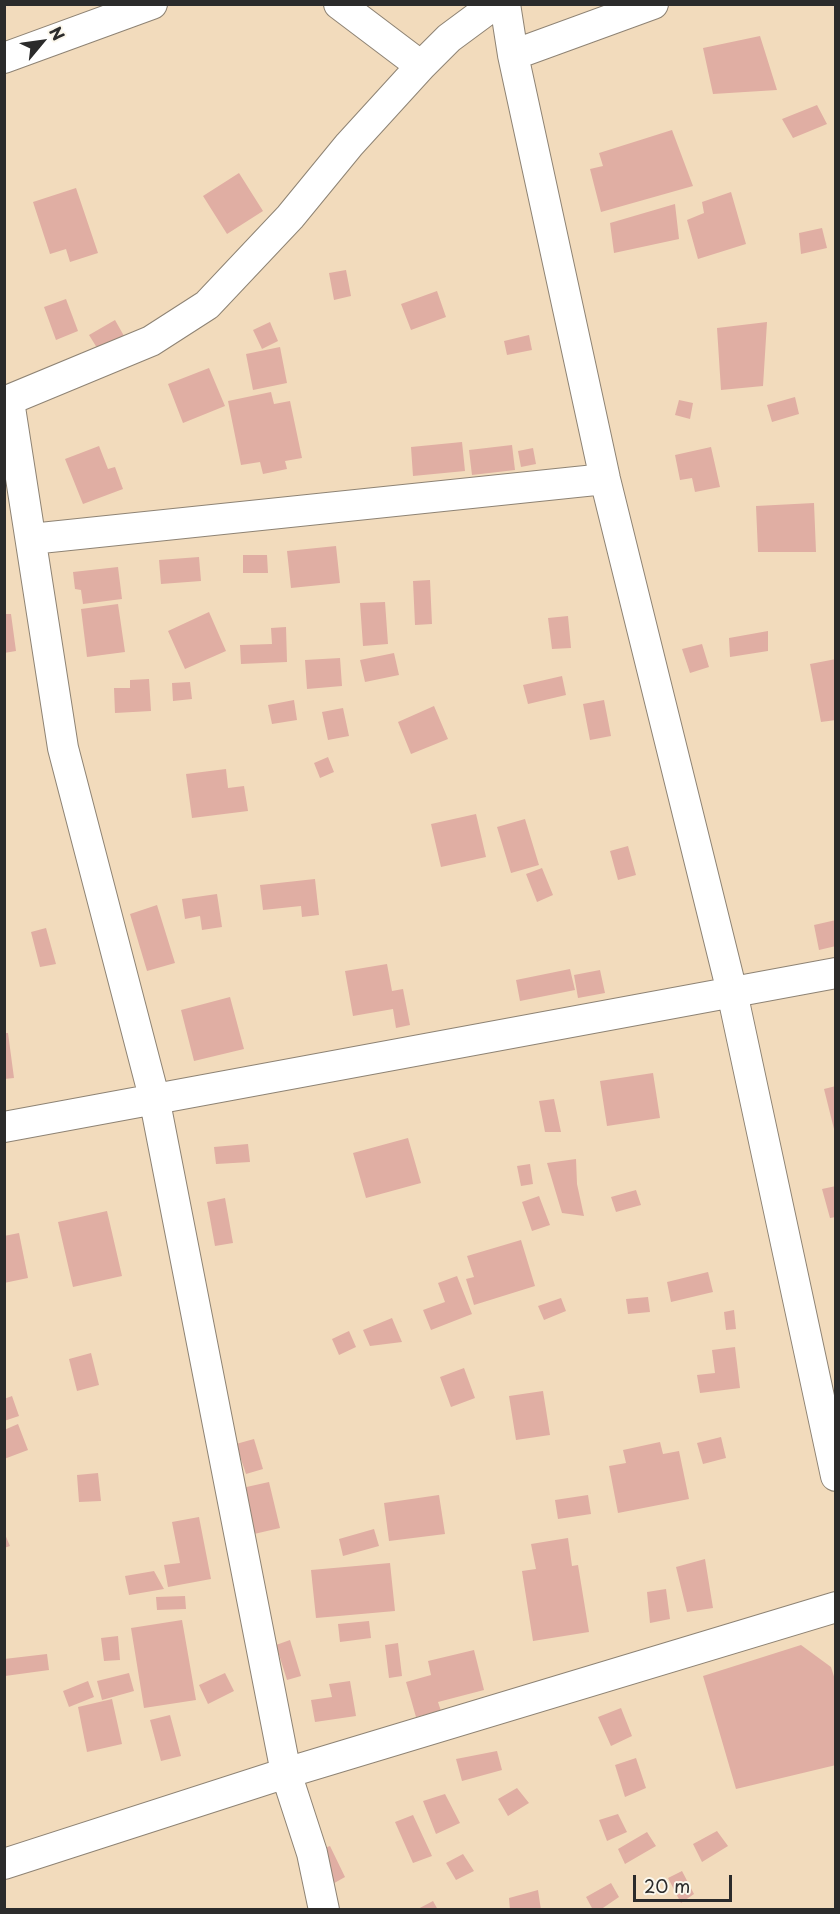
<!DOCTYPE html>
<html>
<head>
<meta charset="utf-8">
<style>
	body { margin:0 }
	#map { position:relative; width:840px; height:1914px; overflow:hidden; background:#f2dbbc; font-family:"Playpen Sans",sans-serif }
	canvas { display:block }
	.frame { position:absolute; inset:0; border:6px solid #2b2b2b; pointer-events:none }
	.north { position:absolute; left:12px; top:12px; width:60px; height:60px; -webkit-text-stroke:4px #fbf7ec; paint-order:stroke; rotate:61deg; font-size:16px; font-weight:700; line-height:24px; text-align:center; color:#2b2b2b }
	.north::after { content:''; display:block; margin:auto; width:21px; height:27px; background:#2b2b2b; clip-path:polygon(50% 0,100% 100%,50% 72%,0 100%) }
	.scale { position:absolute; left:633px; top:1875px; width:99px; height:27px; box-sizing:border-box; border:3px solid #2b2b2b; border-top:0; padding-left:8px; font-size:18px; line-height:21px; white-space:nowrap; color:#2b2b2b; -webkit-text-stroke:4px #fbf7ec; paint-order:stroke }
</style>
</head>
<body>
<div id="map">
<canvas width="840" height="1914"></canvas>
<div class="frame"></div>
<div class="north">N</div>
<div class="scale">20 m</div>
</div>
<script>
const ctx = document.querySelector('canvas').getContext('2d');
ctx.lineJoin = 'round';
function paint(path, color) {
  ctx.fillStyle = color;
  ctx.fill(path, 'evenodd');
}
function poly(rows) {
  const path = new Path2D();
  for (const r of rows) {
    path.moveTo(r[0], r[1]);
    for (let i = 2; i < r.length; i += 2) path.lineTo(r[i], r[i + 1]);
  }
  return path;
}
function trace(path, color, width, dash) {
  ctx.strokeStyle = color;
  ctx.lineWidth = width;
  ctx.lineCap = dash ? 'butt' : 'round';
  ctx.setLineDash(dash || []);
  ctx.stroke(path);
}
const building = poly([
	[760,36,777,90,713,94,703,48],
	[817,105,827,124,793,138,782,119],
	[672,130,693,186,601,212,590,169,603,166,599,153],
	[239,173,263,211,227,234,203,196],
	[76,188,98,253,70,262,66,249,50,254,33,202],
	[731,192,746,244,698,259,687,220,704,213,702,202],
	[675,204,679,239,614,253,610,223],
	[822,228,827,248,801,254,799,233],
	[346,270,351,296,334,300,329,273],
	[437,291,446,317,411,330,401,304],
	[66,299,78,331,56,340,44,307],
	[115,320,124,336,99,351,89,335],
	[270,322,278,341,262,349,253,330],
	[767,322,763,386,721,390,717,328],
	[529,335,532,350,507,355,504,341],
	[280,347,287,383,253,390,246,354],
	[209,368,225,406,183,423,168,384],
	[271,392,274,404,290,401,302,458,285,461,287,469,263,474,260,462,241,465,228,401],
	[795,397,799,414,772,422,767,405],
	[679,400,693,403,690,419,675,415],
	[462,442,465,471,413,476,411,447],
	[512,445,515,470,472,475,469,450],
	[99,446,108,469,115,467,123,489,83,504,65,459],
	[711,447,720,487,695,492,692,478,680,480,675,455],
	[533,448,536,464,521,467,518,451],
	[814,503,816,552,758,552,756,506],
	[336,546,340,583,291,588,287,551],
	[243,555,267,555,268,573,243,573],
	[199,557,201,581,161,584,159,560],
	[118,567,122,599,83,604,81,590,75,589,73,572],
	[430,580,432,624,415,625,413,581],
	[385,602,388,644,363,646,360,603],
	[118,604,125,652,87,657,81,609],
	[209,612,226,651,185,669,168,631],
	[4,614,11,614,16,651,4,653],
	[568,616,571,648,552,649,548,618],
	[286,627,287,662,241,664,240,645,272,644,271,628],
	[768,631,768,651,730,657,729,638],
	[702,644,709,667,690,673,682,649],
	[394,653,399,675,365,682,360,660],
	[340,658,342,686,307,689,305,660],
	[836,659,836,720,821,722,810,664],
	[562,676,566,695,528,704,523,685],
	[149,679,151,711,115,713,114,688,130,688,130,680],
	[190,682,192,699,173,701,172,683],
	[294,700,297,720,272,724,268,705],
	[604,700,611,736,590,740,583,704],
	[434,706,448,739,411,754,398,722],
	[343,708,349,736,328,740,322,712],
	[328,757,334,772,320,778,314,763],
	[226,769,228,788,244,786,248,811,192,818,186,774],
	[476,814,486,857,441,867,431,824],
	[525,819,539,865,511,873,497,827],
	[628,846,636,875,618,880,610,851],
	[542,868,553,895,537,902,526,874],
	[315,879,319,915,302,917,301,906,263,910,260,885],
	[217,894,222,927,202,930,200,916,185,919,182,899],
	[157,905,175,963,147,971,130,914],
	[836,920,836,946,819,950,814,925],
	[46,928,56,964,40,967,31,932],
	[387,964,392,991,403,989,410,1025,396,1028,393,1009,353,1016,345,971],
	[570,969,575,990,520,1001,516,980],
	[600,970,605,993,578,998,574,975],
	[230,997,244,1049,194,1061,181,1010],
	[4,1033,8,1033,14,1078,4,1079],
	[653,1073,660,1118,607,1126,600,1081],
	[836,1086,836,1133,835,1133,824,1089],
	[554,1099,561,1132,545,1132,539,1101],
	[408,1138,421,1183,366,1198,353,1153],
	[248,1144,250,1162,216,1164,214,1147],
	[576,1159,577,1184,584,1216,562,1213,547,1163],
	[530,1164,533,1184,521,1186,517,1166],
	[836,1186,836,1217,830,1218,822,1189],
	[636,1190,641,1205,616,1212,611,1197],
	[539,1196,550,1225,532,1231,522,1202],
	[225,1198,233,1243,215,1246,207,1202],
	[107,1211,122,1276,73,1287,58,1222],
	[19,1233,28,1278,4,1283,4,1236],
	[521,1240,535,1286,474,1305,466,1279,474,1277,467,1256],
	[708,1272,713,1292,671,1302,667,1282],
	[457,1276,472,1314,431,1330,423,1310,445,1302,438,1283],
	[648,1297,650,1312,628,1314,626,1299],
	[561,1298,566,1311,544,1320,538,1306],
	[734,1310,736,1329,726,1330,724,1312],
	[392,1318,402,1342,370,1346,363,1330],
	[349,1331,356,1347,339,1355,332,1339],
	[735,1347,740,1388,700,1393,697,1375,715,1373,712,1350],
	[91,1353,99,1385,77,1391,69,1359],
	[464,1368,475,1398,451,1407,440,1377],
	[543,1391,550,1435,516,1440,509,1396],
	[12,1396,19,1416,4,1421,4,1399],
	[18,1424,28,1450,4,1459,4,1430],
	[721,1437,726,1458,703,1464,697,1443],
	[254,1439,263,1469,246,1474,236,1444],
	[660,1442,663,1454,679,1451,689,1499,618,1513,609,1466,626,1463,623,1450],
	[98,1473,101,1501,79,1502,77,1475],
	[269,1482,280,1528,254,1534,242,1488],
	[439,1495,445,1534,389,1541,384,1503],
	[588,1495,591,1514,558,1519,555,1500],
	[199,1517,211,1579,168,1587,164,1565,180,1563,172,1522],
	[374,1529,379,1546,343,1556,339,1539],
	[4,1532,10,1546,4,1548],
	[568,1538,572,1566,578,1565,589,1632,533,1641,522,1571,536,1569,531,1544],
	[705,1559,713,1608,687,1612,676,1567],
	[390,1563,395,1611,316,1618,311,1570],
	[154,1571,164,1589,129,1595,125,1576],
	[666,1589,670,1619,650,1623,647,1592],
	[185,1596,186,1609,157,1610,156,1597],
	[182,1620,196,1700,144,1708,131,1628],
	[369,1621,371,1638,340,1642,338,1624],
	[118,1636,120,1660,104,1661,101,1638],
	[290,1640,301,1676,287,1680,276,1645],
	[398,1643,402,1676,389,1678,385,1645],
	[801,1645,831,1667,836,1683,836,1765,736,1789,703,1676],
	[474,1650,484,1690,438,1702,441,1711,416,1717,406,1682,431,1675,428,1661],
	[47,1654,49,1670,5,1676,4,1659],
	[129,1673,134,1691,102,1700,97,1681],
	[225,1673,234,1691,208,1704,199,1685],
	[88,1681,94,1697,69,1707,63,1691],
	[350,1681,356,1716,315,1722,311,1700,332,1697,329,1684],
	[112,1699,122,1744,87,1752,78,1707],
	[621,1708,632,1736,611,1746,598,1717],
	[170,1715,181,1756,161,1761,150,1720],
	[497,1751,502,1770,462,1781,456,1759],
	[636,1758,646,1788,625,1797,615,1765],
	[517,1788,529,1803,508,1816,498,1799],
	[445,1794,460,1823,436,1834,423,1801],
	[618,1814,627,1832,607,1841,599,1820],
	[413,1815,432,1856,413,1863,395,1822],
	[717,1831,728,1846,702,1862,693,1844],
	[647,1832,656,1846,625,1864,618,1849],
	[330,1846,345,1877,329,1886,312,1853],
	[463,1854,474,1871,456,1880,446,1863],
	[682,1871,694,1894,681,1903,668,1878],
	[611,1883,619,1897,600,1910,593,1910,586,1897],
	[538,1890,541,1910,510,1910,509,1898],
	[433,1901,438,1910,416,1910]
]);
const street = poly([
	[339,4,421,66],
	[505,4,513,55,605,479,732,992,836,1476],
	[513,55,653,4],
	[4,58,152,4],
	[9,401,63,748,154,1097,286,1773,312,1853,324,1910],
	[4,402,151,341,207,305,290,217,349,145,421,66,449,38,495,4],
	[31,539,605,479],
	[4,1127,836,973],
	[4,1864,286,1773,836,1607]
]);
paint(building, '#e0aea3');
trace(street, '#8e8374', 32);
trace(street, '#fff', 30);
</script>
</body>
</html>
